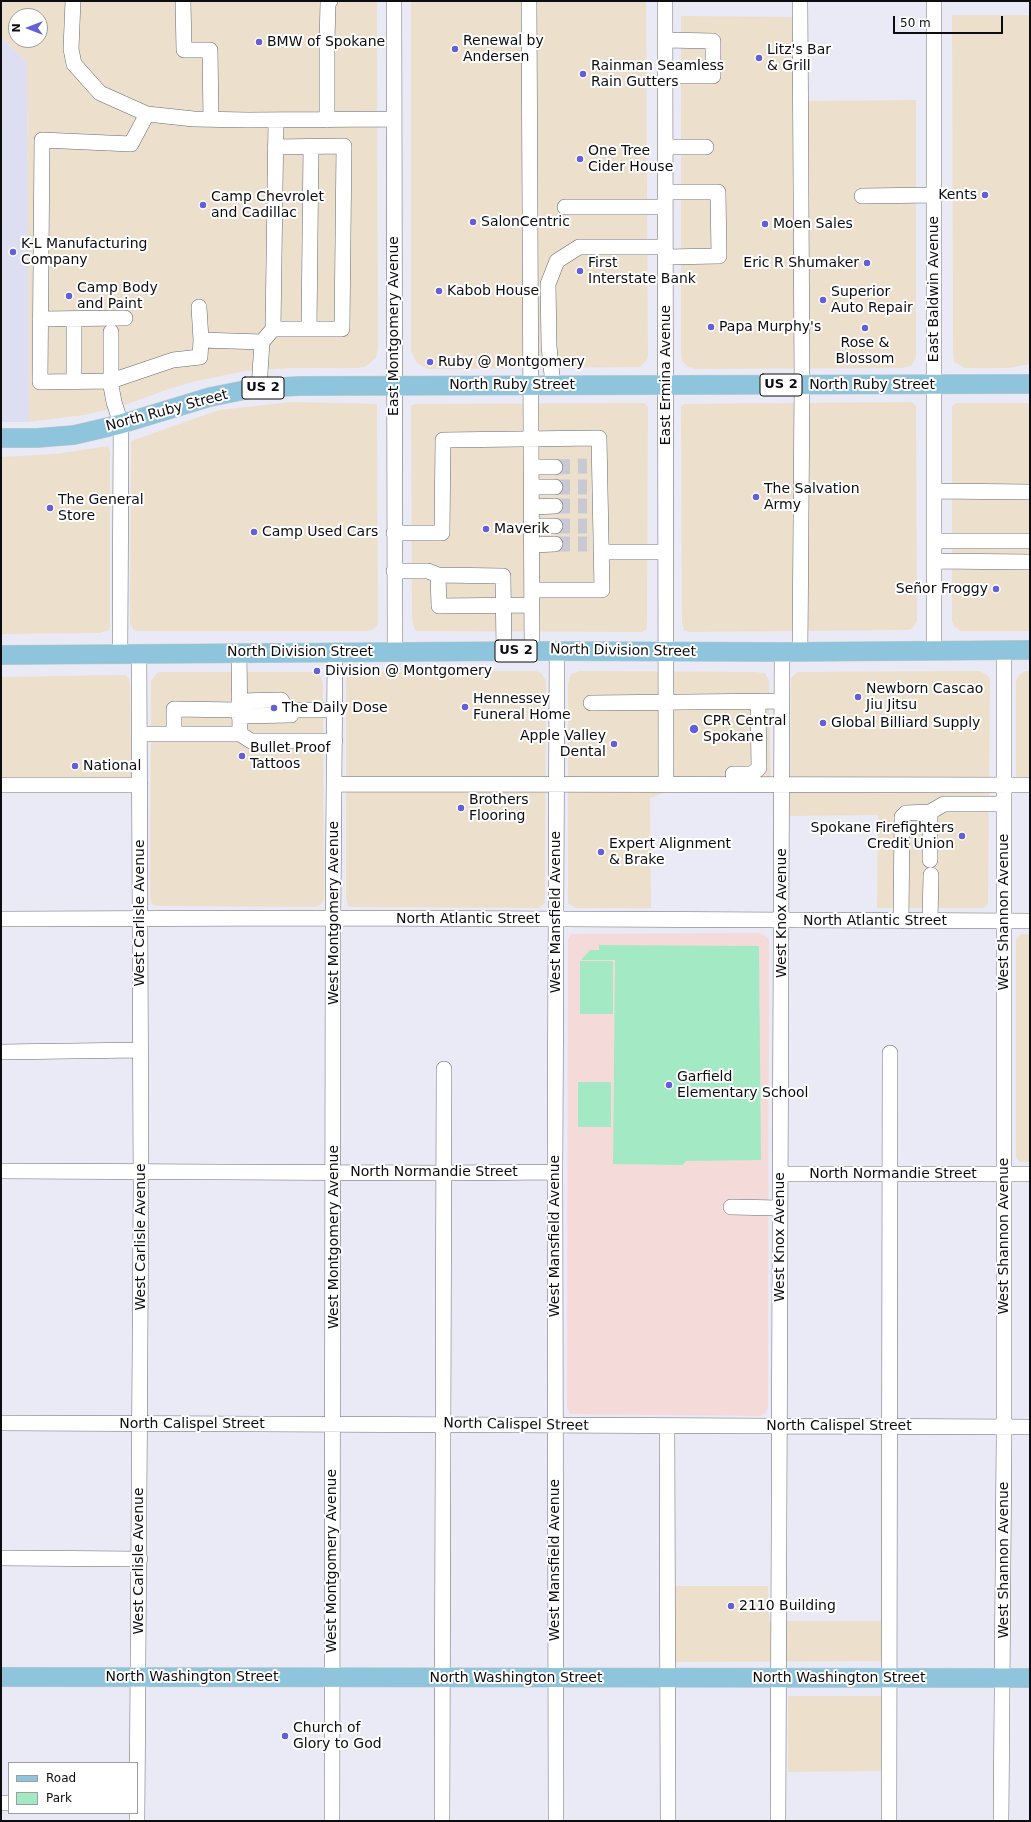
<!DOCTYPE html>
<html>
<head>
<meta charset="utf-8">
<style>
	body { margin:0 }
	#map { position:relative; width:1031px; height:1822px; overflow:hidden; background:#eaeaf6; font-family:"DejaVu Sans",sans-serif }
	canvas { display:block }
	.frame { position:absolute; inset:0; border:2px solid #0d0d11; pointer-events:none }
	.legend { position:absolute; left:8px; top:1762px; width:130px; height:52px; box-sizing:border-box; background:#fff; border:1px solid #9e9ea0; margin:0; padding:5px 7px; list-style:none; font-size:12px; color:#0d0d11 }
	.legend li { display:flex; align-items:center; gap:8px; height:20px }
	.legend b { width:20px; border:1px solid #9e9ea0 }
	.north { position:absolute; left:8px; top:8px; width:40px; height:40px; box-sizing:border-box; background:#fff; border:1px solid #9e9ea0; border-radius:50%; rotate:270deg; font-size:11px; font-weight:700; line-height:16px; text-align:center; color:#0d0d11 }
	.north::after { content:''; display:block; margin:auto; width:14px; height:18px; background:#645fd8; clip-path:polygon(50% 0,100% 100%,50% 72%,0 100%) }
	.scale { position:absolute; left:893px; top:16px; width:110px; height:18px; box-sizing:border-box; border:2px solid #0d0d11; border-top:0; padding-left:5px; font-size:12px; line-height:14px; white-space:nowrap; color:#0d0d11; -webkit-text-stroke:3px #fff; paint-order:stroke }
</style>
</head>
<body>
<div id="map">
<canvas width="1031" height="1822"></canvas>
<div class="frame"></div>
<ul class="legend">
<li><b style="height:5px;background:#8fc5dc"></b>Road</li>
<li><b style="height:11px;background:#a3eac4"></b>Park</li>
</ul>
<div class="north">N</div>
<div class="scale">50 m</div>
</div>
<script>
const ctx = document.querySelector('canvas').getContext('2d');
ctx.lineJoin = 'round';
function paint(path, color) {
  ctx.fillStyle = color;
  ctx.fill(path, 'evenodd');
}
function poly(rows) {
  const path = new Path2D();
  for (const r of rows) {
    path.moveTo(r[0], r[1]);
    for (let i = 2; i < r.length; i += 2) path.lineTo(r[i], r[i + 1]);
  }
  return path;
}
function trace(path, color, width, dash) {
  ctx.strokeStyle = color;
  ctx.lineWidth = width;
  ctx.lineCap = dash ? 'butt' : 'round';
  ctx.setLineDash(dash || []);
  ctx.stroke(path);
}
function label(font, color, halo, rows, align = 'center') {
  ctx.font = font + ' "DejaVu Sans",sans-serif';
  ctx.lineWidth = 4;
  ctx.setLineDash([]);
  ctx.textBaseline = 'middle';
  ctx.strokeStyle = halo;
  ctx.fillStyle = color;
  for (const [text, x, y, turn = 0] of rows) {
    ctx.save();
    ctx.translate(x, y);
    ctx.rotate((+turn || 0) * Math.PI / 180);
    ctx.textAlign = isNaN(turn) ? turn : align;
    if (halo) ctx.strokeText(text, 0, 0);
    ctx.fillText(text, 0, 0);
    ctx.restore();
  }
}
const commercial = poly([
	[1,1,377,1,378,348,376,357,370,363,365,367,357,368,290,368,245,371,192,382,166,390,119,407,84,415,29,422,27,62,1,37],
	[16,16,40,16,40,40,16,40],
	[411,1,646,1,648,356,647,360,640,367,428,369,417,363,411,351],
	[952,15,1030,15,1030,364,1008,368,965,368,954,362,953,355],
	[681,16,802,17,803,101,916,100,916,358,911,366,902,368,696,369,688,367,682,361,681,354],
	[291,402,377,404,378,621,377,626,372,630,367,631,137,631,133,629,130,624,130,618,131,441,219,410],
	[912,402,916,406,917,621,913,628,907,630,689,632,684,630,682,623,681,407,684,404],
	[644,403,648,407,647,629,642,632,417,631,414,628,412,619,411,406,415,404],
	[957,403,1030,403,1030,631,961,631,954,626,952,621,952,406],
	[108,446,110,451,110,626,109,630,100,633,1,634,1,457,55,454],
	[536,671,541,673,546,681,545,903,539,908,352,907,348,906,346,898,346,681,348,676,351,673,356,672],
	[579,671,755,672,765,673,769,680,771,792,669,791,650,798,651,908,576,908,568,903,568,684,571,674],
	[980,671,987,675,990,679,990,685,988,904,984,908,877,908,878,815,790,816,791,678,797,672],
	[1025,671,1030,671,1030,791,1016,791,1016,681,1020,674],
	[160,672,313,672,320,675,323,682,324,899,321,904,316,907,157,906,152,904,150,898,151,681,157,673],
	[121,675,126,675,129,679,130,684,131,778,1,790,1,677],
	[1021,934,1030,934,1030,1162,1020,1162,1016,1157,1016,940],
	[672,1586,768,1586,769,1621,883,1621,883,1661,672,1662],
	[788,1696,882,1696,884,1771,788,1772]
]);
const built = poly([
	[1,37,27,62,29,422,1,422]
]);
const education = poly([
	[759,933,765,935,769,939,768,1408,765,1414,760,1416,570,1414,567,1408,568,939,572,934]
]);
const green = poly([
	[599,945,759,946,761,1160,686,1161,683,1165,613,1164,615,960,581,960,590,950,599,950],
	[580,961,613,961,613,1014,580,1014],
	[578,1082,611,1082,611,1127,578,1127]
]);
const minorTunnel = poly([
	[555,467,587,466],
	[555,487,587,487],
	[555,506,587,506],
	[555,526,587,526],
	[555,544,587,544]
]);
const minor = poly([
	[73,1,71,49,74,64,100,93,147,114],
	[183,1,184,50,210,50,211,119],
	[394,1,395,652],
	[529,1,532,651],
	[665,1,666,784],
	[800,1,802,385,800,652],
	[934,1,934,650],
	[665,40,713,41,713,76,665,76],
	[327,120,327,42,328,3,330,1],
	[665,147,706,147],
	[665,192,718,192,719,256,666,257],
	[862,196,935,195],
	[565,207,665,207],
	[199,307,201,340,200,357,173,360,111,381,40,382,42,140,131,144,147,114,194,119,248,120,394,119],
	[40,319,125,318],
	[74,319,74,382],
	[273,329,342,329,344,146,275,147],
	[309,329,311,147],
	[111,332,111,386,114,402,121,424,120,653],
	[201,340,262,342],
	[553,385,549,346,548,284,557,261,579,247,665,247],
	[259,389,262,342,273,329,276,120],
	[531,467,555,467],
	[531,487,555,487],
	[934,491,1030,492],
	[532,507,555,506],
	[531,526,555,526],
	[394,533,442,533,443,440,599,438,602,590,532,590],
	[934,541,1030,541],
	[532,545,555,544],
	[601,552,666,552],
	[934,561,1030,562],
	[394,571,428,571,438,575,503,576,504,651],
	[438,575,439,606,532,605],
	[239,701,281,700,291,715,239,716],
	[591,703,782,701],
	[287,710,335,710],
	[139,734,240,734,239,652],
	[174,734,174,709,239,710],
	[240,734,251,741,335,741],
	[733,774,752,774,759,768,758,702],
	[334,784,1030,785],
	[1,785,140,785],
	[930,812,930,860],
	[1,919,333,918,1030,921],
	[901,921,902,817,906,813,930,812,944,804,1004,804],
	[930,921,931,875],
	[1,1052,141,1050],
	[1,1171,444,1173,555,1172],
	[780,1174,1030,1174],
	[731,1207,780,1208],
	[1,1423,1030,1427],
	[667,1427,668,1821],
	[1,1558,140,1559],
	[1,1803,9,1803],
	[137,1821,141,1188,139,653],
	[332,1821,333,918,335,652],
	[442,1821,444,1069],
	[556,1821,555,1172,557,651],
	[778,1821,782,652],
	[889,1821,890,1053],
	[1001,1821,1004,1439,1004,650]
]);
const major = poly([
	[1,438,37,438,74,435,121,424,210,397,250,389,299,386,1030,384],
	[1,655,532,651,782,652,1030,650],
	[1,1677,1030,1678]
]);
const markers = [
	[259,42,4,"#645fd8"],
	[455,49,4,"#645fd8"],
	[759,58,4,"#645fd8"],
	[583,74,4,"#645fd8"],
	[580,159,4,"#645fd8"],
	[985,195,4,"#645fd8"],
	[203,205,4,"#645fd8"],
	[473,222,4,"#645fd8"],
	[765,224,4,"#645fd8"],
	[13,252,4,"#645fd8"],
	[867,263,4,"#645fd8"],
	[580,271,4,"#645fd8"],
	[439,291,4,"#645fd8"],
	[69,296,4,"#645fd8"],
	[823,300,4,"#645fd8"],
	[711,327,4,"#645fd8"],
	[865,328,4,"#645fd8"],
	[430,362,4,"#645fd8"],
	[756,497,4,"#645fd8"],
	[50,508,4,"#645fd8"],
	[486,529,4,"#645fd8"],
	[254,532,4,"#645fd8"],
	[996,589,4,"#645fd8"],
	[317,671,4,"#645fd8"],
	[858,697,4,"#645fd8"],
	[465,707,4,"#645fd8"],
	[274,708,4,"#645fd8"],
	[823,723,4,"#645fd8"],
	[694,729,5,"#645fd8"],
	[614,744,4,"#645fd8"],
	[242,756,4,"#645fd8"],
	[75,766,4,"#645fd8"],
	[461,808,4,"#645fd8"],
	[962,836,4,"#645fd8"],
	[601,852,4,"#645fd8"],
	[669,1085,4,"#645fd8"],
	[731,1606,4,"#645fd8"],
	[285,1736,4,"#645fd8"]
];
const shields = [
	[781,385,42],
	[263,388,42],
	[516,651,42]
];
const shieldNames = [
	["US 2",781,385],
	["US 2",263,388],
	["US 2",516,651]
];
const poiNames = [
	["Renewal by",463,41],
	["Andersen",463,57],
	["BMW of Spokane",267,42],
	["Litz's Bar",767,50],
	["& Grill",767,66],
	["Rainman Seamless",591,66],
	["Rain Gutters",591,82],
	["One Tree",588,151],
	["Cider House",588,167],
	["Kents",977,195,"right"],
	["Camp Chevrolet",211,197],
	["and Cadillac",211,213],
	["SalonCentric",481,222],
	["Moen Sales",773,224],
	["K-L Manufacturing",21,244],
	["Company",21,260],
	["First",588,263],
	["Interstate Bank",588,279],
	["Eric R Shumaker",859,263,"right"],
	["Camp Body",77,288],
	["and Paint",77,304],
	["Kabob House",447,291],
	["Superior",831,292],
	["Auto Repair",831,308],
	["Papa Murphy's",719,327],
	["Rose &",865,343,"center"],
	["Blossom",865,359,"center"],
	["Ruby @ Montgomery",438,362],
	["The Salvation",764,489],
	["Army",764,505],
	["The General",58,500],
	["Store",58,516],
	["Maverik",494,529],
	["Camp Used Cars",262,532],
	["Señor Froggy",988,589,"right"],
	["Division @ Montgomery",325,671],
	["Newborn Cascao",866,689],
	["Jiu Jitsu",866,705],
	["Hennessey",473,699],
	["Funeral Home",473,715],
	["The Daily Dose",282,708],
	["CPR Central",703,721],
	["Spokane",703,737],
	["Global Billiard Supply",831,723],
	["Apple Valley",606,736,"right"],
	["Dental",606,752,"right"],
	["Bullet Proof",250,748],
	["Tattoos",250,764],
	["National",83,766],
	["Brothers",469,800],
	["Flooring",469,816],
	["Spokane Firefighters",954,828,"right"],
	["Credit Union",954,844,"right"],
	["Expert Alignment",609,844],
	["& Brake",609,860],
	["Garfield",677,1077],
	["Elementary School",677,1093],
	["2110 Building",739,1606],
	["Church of",293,1728],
	["Glory to God",293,1744]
];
const streetNames = [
	["East Baldwin Avenue",934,289,-90],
	["East Montgomery Avenue",394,326,-90],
	["East Ermina Avenue",666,375,-90],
	["North Ruby Street",512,385],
	["North Ruby Street",872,385],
	["North Ruby Street",167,411,-15],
	["North Division Street",623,651,1],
	["North Division Street",300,652],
	["West Mansfield Avenue",556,912,-90],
	["West Shannon Avenue",1004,912,-90],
	["West Carlisle Avenue",140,913,-90],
	["West Montgomery Avenue",334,913,-90],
	["West Knox Avenue",782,913,-90],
	["North Atlantic Street",468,919],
	["North Atlantic Street",875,921],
	["North Normandie Street",434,1172],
	["North Normandie Street",893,1174],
	["West Mansfield Avenue",555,1236,-90],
	["West Shannon Avenue",1004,1236,-90],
	["West Carlisle Avenue",141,1237,-90],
	["West Montgomery Avenue",334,1237,-90],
	["West Knox Avenue",780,1237,-90],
	["North Calispel Street",192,1424],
	["North Calispel Street",516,1425,1],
	["North Calispel Street",839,1426],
	["West Mansfield Avenue",555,1560,-90],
	["West Shannon Avenue",1004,1560,-90],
	["West Carlisle Avenue",139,1561,-90],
	["West Montgomery Avenue",332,1561,-90],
	["North Washington Street",192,1677],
	["North Washington Street",516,1678],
	["North Washington Street",839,1678]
];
paint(commercial, '#ece0cc');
paint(built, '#dedef2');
paint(education, '#f5dada');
paint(green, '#a3eac4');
trace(minorTunnel, '#c9c9d4', 15, [15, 8]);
trace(minor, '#696973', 16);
trace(major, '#cacacb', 20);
trace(minor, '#fff', 15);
trace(major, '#8fc5dc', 19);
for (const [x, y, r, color] of markers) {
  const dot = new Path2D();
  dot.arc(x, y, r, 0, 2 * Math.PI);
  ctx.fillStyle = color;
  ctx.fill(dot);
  trace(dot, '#fff', 1.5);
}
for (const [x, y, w] of shields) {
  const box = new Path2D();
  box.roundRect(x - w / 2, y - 11, w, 22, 3);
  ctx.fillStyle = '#fff';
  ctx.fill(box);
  trace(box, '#0d0d11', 1);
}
label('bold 13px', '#0d0d11', null, shieldNames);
label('14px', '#0d0d11', '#fff', poiNames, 'left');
label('14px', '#0d0d11', '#fff', streetNames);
</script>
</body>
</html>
